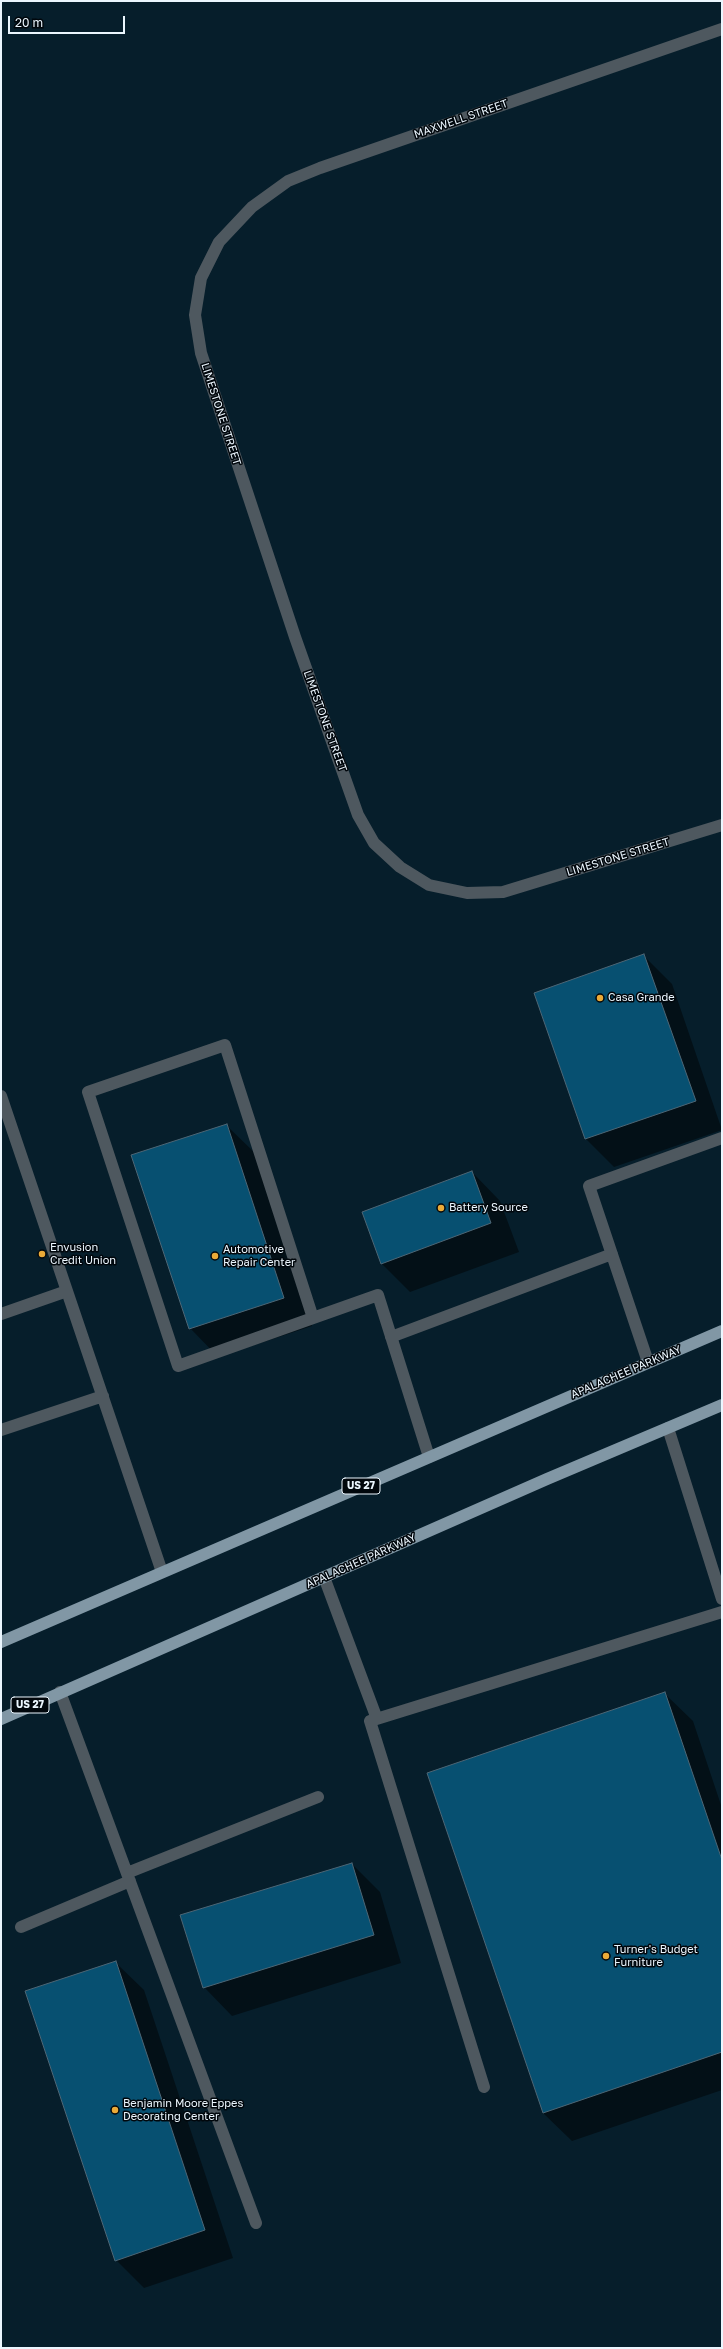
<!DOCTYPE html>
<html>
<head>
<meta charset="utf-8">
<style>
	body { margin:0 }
	#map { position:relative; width:723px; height:2349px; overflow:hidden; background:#061e2b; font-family:"Golos Text",sans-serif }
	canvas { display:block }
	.frame { position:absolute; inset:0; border:2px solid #ebf6fe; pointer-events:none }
	.scale { position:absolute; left:8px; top:16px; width:117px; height:18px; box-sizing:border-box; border:2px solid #ebf6fe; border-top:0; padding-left:5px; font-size:12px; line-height:14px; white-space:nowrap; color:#ebf6fe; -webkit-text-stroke:3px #01070c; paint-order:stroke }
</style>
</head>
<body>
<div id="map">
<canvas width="723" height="2349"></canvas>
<div class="frame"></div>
<div class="scale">20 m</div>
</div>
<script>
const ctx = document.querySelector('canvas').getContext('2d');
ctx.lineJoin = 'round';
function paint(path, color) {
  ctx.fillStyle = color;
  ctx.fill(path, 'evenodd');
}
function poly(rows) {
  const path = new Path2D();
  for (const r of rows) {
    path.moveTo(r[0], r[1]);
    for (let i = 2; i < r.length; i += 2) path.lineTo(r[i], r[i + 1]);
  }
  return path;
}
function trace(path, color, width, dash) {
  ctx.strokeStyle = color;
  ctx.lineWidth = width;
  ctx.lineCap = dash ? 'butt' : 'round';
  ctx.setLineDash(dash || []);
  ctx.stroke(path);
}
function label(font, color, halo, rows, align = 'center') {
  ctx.font = font + ' "Golos Text",sans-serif';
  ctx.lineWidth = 3;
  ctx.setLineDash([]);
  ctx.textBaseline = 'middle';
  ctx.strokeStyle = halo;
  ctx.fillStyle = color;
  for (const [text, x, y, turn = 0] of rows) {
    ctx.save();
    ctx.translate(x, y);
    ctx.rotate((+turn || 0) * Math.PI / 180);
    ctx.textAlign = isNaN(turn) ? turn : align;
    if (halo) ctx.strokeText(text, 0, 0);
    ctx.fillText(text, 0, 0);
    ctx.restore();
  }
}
const shadow = poly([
	[644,956,672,984,722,1130,614,1167,586,1139],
	[226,1125,255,1153,312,1326,218,1357,190,1328],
	[472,1172,500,1201,519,1252,410,1292,382,1264],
	[664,1693,693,1721,722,1808,722,2090,572,2141,543,2113],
	[352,1864,380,1892,401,1963,232,2016,204,1987],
	[115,1962,144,1990,233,2258,144,2288,116,2260]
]);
const building = poly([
	[644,954,696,1101,585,1139,534,993,644,954],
	[227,1124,284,1298,189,1329,131,1155,227,1124],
	[472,1171,491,1223,381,1264,362,1212,472,1171],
	[665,1692,722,1860,722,2052,543,2113,427,1773,665,1692],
	[352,1863,374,1935,203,1988,180,1915,352,1863],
	[116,1961,205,2230,115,2261,25,1991,116,1961]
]);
const minor = poly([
	[722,29,320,168,288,181,252,207,219,242,201,278,195,315,201,353,295,637,358,815,374,843,400,867,429,885,467,893,503,892,722,825],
	[1,1096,162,1572],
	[1,1314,67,1291],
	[313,1318,225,1045,88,1092,178,1366,313,1318,378,1295,429,1457],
	[391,1337,612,1254],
	[648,1362,589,1186,722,1138],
	[668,1428,722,1599],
	[1,1430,103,1396],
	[324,1577,377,1719],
	[60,1692,256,2223],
	[127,1873,318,1797],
	[21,1927,130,1881],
	[484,2087,370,1721,722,1612]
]);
const major = poly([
	[1,1642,722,1331],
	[1,1719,547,1479,722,1405]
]);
const markers = [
	[600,998,4,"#eaaa38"],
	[441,1208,4,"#eaaa38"],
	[42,1254,4,"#eaaa38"],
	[215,1256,4,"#eaaa38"],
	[606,1956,4,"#eaaa38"],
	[115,2110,4,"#eaaa38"]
];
const shields = [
	[361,1486,38],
	[30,1705,38]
];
const shieldNames = [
	["US 27",361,1486],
	["US 27",30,1705]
];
const streetNames = [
	["MAXWELL STREET",461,119,-19],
	["LIMESTONE STREET",221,414,72],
	["LIMESTONE STREET",325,721,70],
	["LIMESTONE STREET",618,857,-17],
	["APALACHEE PARKWAY",626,1372,-23],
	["APALACHEE PARKWAY",361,1561,-24]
];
const poiNames = [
	["Casa Grande",608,998],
	["Battery Source",449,1208],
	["Envusion",50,1248],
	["Credit Union",50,1261],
	["Automotive",223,1250],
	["Repair Center",223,1263],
	["Turner's Budget",614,1950],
	["Furniture",614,1963],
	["Benjamin Moore Eppes",123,2104],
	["Decorating Center",123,2117]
];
paint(shadow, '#0007');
paint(building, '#075071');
trace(building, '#4d6675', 1);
trace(minor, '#4e585f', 12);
trace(major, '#8197a5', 12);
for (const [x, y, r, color] of markers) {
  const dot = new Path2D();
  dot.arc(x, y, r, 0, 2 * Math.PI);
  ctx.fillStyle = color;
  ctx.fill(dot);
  trace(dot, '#01070c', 1.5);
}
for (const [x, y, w] of shields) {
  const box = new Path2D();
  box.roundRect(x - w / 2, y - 8, w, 16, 3);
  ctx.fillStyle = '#01070c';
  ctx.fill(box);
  trace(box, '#ebf6fe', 1);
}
label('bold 10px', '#ebf6fe', null, shieldNames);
label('11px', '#ebf6fe', '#01070c', streetNames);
label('11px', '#ebf6fe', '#01070c', poiNames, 'left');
</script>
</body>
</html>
